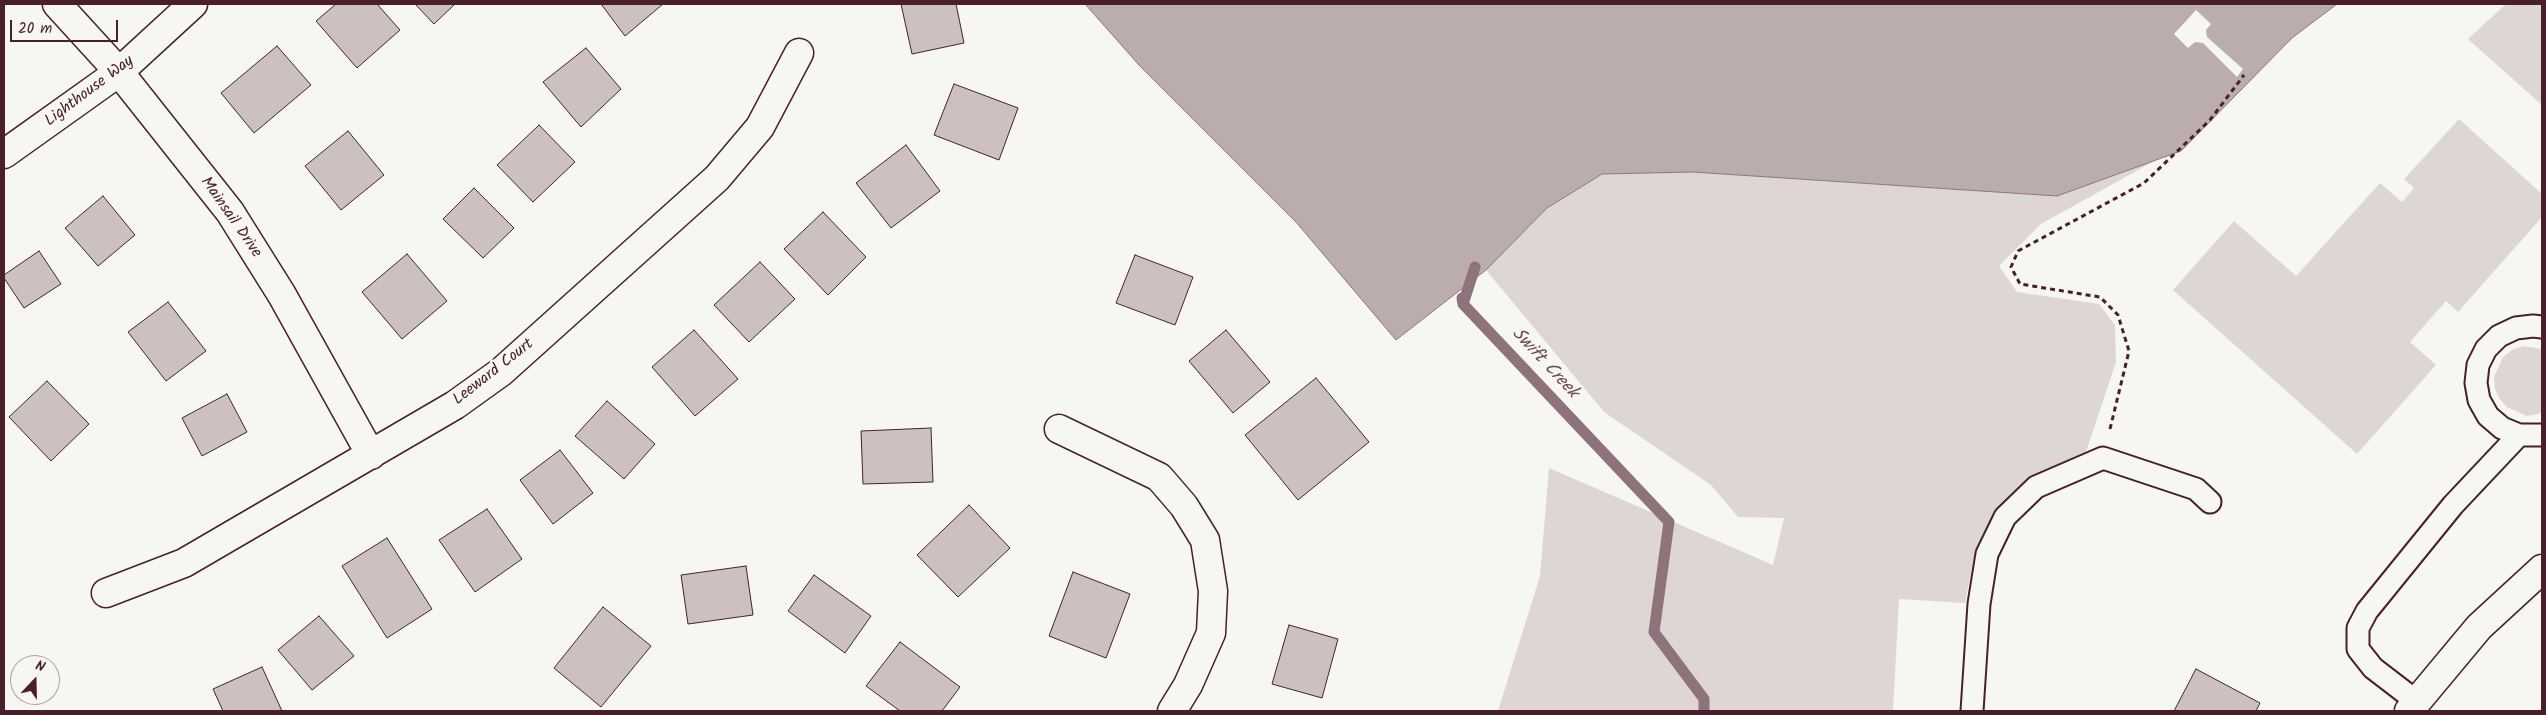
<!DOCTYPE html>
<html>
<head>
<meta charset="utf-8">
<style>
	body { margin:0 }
	#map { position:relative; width:2546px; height:715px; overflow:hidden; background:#f6f6f2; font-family:Kalam,sans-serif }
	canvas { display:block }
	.frame { position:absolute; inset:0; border:5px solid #4a1f2b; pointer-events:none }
	.north { position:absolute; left:10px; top:655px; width:50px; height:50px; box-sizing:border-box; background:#f6f6f2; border:1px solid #b1a0a2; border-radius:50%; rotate:21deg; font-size:14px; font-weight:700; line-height:20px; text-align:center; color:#4a1f2b }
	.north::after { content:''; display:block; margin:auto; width:18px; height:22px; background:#4a1f2b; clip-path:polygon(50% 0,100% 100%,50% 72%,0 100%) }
	.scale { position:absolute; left:10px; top:20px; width:108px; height:22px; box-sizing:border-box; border:2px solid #4a1f2b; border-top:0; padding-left:6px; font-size:15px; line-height:18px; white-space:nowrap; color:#4a1f2b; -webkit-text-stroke:4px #f6f6f2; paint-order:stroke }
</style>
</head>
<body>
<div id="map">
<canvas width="2546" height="715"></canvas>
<div class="frame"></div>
<div class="north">N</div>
<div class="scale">20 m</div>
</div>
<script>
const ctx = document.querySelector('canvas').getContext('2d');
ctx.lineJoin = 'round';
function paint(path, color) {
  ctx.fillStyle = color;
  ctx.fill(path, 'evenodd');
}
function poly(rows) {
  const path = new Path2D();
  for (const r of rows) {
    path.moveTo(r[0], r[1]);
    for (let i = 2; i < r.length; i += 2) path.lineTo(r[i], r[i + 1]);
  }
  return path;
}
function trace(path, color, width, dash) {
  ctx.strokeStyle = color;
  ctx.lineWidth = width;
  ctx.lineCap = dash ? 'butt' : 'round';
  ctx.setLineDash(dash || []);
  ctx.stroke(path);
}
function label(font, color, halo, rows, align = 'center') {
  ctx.font = font + ' Kalam,sans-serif';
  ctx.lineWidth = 4.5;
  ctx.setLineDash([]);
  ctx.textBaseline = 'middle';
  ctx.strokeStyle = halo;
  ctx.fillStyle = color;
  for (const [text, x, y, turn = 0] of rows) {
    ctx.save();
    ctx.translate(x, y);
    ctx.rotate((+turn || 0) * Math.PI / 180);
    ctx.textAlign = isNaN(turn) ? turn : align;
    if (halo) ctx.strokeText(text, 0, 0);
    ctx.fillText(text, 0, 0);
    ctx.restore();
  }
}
const green = poly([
	[2506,4,2542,4,2542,105,2468,39],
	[2459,119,2542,194,2542,217,2458,312,2446,301,2410,342,2436,365,2357,454,2173,290,2234,221,2296,276,2380,183,2402,202,2414,188,2404,179],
	[2156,160,2041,224,1999,266,2017,292,2099,304,2115,325,2116,362,2086,452,2036,477,1998,510,1975,551,1965,603,1899,599,1893,711,1498,711,1540,576,1549,468,1773,565,1784,518,1738,517,1711,485,1604,412,1486,270,1547,208,1602,174,1693,172,2057,196],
	[2523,346,2542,349,2542,412,2538,414,2527,416,2507,407,2499,398,2495,389,2494,377,2503,357,2512,350]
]);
const water = poly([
	[1085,4,2337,4,2292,38,2181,151,2057,196,1693,172,1602,174,1547,208,1486,270,1396,340,1296,222,1139,65,1085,4]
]);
const pier = poly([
	[2196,10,2211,24,2206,30,2207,37,2243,69,2237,77,2203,43,2195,42,2188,48,2174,34]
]);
const stream = poly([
	[1462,298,1463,304,1669,522,1654,632,1704,699,1704,711],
	[1463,304,1475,267]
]);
const building = poly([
	[336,4,377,4,400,30,357,68,316,21,336,4],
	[415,4,455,4,434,24,415,4],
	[601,4,663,4,625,36,601,4],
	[901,4,956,4,964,43,912,54,901,4],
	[277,46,311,85,254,133,221,93,277,46],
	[586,48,621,89,581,127,543,82,586,48],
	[954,84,1018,108,999,160,934,135,954,84],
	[539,125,575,162,533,202,497,165,539,125],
	[348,131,384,175,341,210,305,166,348,131],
	[906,145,940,191,891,228,856,183,906,145],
	[474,188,514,228,483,258,443,219,474,188],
	[103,196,135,235,98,266,65,228,103,196],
	[823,212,866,257,828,295,784,249,823,212],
	[39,251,61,284,24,308,4,278,4,275,39,251],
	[407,254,447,301,402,339,362,292,407,254],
	[1135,255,1193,277,1175,325,1116,303,1135,255],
	[760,262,795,299,749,342,714,305,760,262],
	[168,302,206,351,166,381,128,332,168,302],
	[694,330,738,379,695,416,652,367,694,330],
	[1226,330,1270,382,1233,413,1189,361,1226,330],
	[1316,378,1369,442,1298,500,1245,435,1316,378],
	[47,381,89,424,51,461,9,417,47,381],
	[227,394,247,432,202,456,182,418,227,394],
	[607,401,655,444,624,479,575,436,607,401],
	[931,428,933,482,863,484,861,431,931,428],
	[560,450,593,493,553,524,520,480,560,450],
	[969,505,1010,548,958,597,917,555,969,505],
	[487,509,522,559,475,592,439,540,487,509],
	[387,538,432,609,387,638,342,566,387,538],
	[746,566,753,615,688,624,681,575,746,566],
	[1073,572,1130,594,1106,658,1049,636,1073,572],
	[814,575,871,616,845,653,788,611,814,575],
	[603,607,651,646,601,707,554,668,603,607],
	[319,616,354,656,312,690,278,650,319,616],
	[1289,625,1338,639,1322,698,1272,684,1289,625],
	[900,642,960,687,942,711,900,711,866,686,900,642],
	[262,667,282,711,223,711,213,689,262,667],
	[2196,669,2260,703,2256,711,2174,711,2196,669]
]);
const path = poly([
	[2110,429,2129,351,2118,315,2100,297,2020,284,2011,267,2018,251,2144,183,2210,120,2244,75]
]);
const service = poly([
	[2542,327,2533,326,2516,328,2499,336,2486,349,2478,365,2476,383,2479,400,2488,416,2502,428,2519,435,2542,435],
	[2416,701,2373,668,2358,649,2358,628,2367,611,2453,505,2519,435],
	[1972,711,1979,604,1987,554,2005,517,2036,487,2103,458,2196,489,2210,502]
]);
const minor = poly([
	[57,4,119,72,230,212,282,295,371,455],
	[4,154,119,72,193,4],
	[1059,429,1159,477,1184,506,1205,540,1213,591,1211,633,1188,685,1172,711],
	[106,593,184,563,455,405,501,372,717,178,760,127,799,53],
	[2409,711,2479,627,2542,569]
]);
const streetNames = [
	["Lighthouse Way",90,92,-37],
	["Mainsail Drive",230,218,55],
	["Leeward Court",494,373,-38]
];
const waterNames = [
	["Swift Creek",1544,364,47]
];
paint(green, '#ddd6d5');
paint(water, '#bbadae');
trace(water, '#8e747a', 1);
paint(pier, '#f6f6f2');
trace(stream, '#8e747a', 11);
paint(building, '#ccc1c0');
trace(building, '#4a1f2b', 1);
trace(service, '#4a1f2b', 25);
trace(minor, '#4a1f2b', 31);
trace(path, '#4a1f2b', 3, [5, 4]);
trace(service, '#f6f6f2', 21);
trace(minor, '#f6f6f2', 28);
label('16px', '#4a1f2b', '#f6f6f2', streetNames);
label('italic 18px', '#6c4a52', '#f6f6f2', waterNames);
</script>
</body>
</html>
